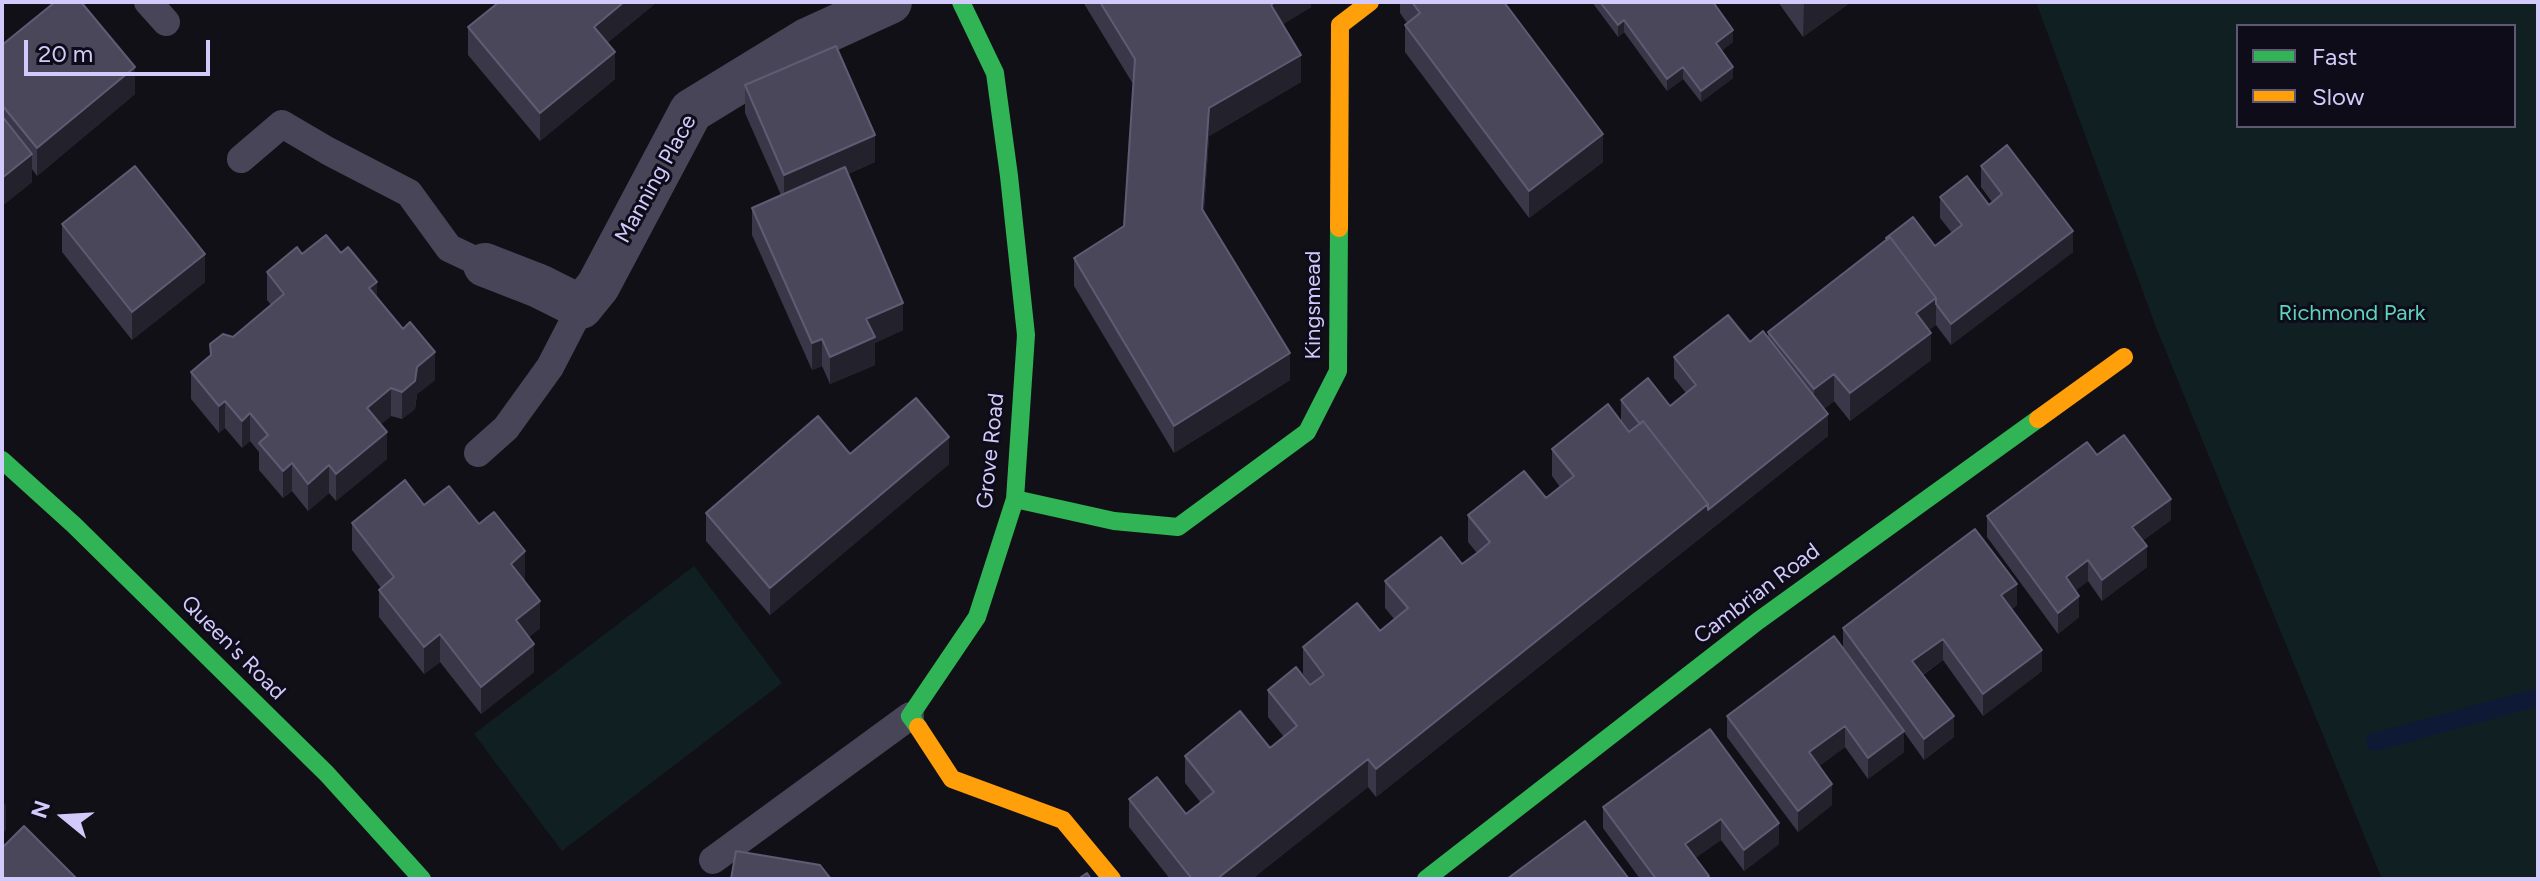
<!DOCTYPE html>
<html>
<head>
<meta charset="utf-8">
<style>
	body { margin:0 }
	#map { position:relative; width:2540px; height:881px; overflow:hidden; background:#111016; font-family:Figtree,sans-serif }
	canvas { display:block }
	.frame { position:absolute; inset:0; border:4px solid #d2cafb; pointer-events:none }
	.legend { position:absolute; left:2236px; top:24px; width:280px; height:104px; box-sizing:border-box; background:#0f0c1a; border:2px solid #5d5874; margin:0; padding:10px 14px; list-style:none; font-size:24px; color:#d2cafb }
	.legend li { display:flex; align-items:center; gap:16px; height:40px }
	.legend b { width:40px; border:2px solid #5d5874 }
	.north { position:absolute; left:24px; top:777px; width:80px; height:80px; -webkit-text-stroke:6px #0f0c1a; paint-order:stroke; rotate:288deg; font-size:22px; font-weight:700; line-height:32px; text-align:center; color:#d2cafb }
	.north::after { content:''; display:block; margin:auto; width:28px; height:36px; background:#d2cafb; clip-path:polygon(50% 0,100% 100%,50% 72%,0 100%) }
	.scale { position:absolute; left:24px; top:40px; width:186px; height:36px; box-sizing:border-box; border:4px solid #d2cafb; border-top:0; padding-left:10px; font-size:24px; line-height:28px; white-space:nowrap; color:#d2cafb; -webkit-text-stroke:6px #0f0c1a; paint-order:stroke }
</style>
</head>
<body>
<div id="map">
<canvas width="2540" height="881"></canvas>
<div class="frame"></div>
<ul class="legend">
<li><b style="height:10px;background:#30b455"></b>Fast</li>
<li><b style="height:10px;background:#ff9f0a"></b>Slow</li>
</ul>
<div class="north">N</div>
<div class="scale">20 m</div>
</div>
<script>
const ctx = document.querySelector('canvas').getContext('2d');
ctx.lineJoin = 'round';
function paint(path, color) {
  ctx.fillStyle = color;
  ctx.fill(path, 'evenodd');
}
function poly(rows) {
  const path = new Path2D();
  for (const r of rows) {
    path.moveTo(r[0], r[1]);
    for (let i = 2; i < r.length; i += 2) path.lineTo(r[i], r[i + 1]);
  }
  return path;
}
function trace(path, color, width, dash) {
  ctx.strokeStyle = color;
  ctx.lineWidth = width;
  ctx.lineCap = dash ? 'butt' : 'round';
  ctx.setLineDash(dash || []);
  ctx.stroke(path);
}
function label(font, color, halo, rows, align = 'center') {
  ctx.font = font + ' Figtree,sans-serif';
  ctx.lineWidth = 6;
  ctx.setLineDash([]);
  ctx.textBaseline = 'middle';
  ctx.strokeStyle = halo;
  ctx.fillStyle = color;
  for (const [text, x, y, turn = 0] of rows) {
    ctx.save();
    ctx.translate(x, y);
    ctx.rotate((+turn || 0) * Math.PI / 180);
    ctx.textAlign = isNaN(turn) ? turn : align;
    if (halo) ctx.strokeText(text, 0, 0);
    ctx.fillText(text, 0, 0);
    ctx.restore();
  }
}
const green = poly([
	[2036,2,2538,2,2538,879,2382,879,2156,327],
	[2238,26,2514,26,2514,126,2238,126],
	[694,566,782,683,562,851,474,734]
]);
const stream = poly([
	[2375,742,2538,697]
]);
const lane = poly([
	[148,2,166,22],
	[241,159,282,124,328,151,409,193,449,248,485,265],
	[478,453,506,428,550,367,581,307],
	[713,860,910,716]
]);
const street = poly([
	[485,265,539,286,581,307,598,286,691,111,807,40,890,2]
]);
const fast = poly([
	[2,460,74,525,327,774,422,879],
	[1015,499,1114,521,1178,527,1307,432,1338,371,1339,228],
	[918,727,910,716,977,617,1015,499,1026,335,1009,176,995,73,961,2],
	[1426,879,1758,621,2038,419]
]);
const slow = poly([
	[1339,228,1340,25,1370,2],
	[2038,419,2124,357],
	[918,727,952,779,1063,820,1112,879]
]);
const wall = poly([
	[499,2,657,2,607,43,615,79,540,141,468,55,468,27],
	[1083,2,1311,2,1311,7,1283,24,1301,82,1209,136,1204,211,1290,380,1174,453,1074,286,1074,258,1124,226,1133,84],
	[1400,2,1504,2,1603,162,1529,218,1405,52,1405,25,1407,23,1400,13],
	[1592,2,1713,2,1733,42,1721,51,1733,78,1701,102,1683,79,1667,91,1624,32,1618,37],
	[1778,2,1851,2,1803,37],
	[2,45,135,94,37,176,32,169,32,182,2,206],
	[745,85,875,162,848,174,903,330,875,343,875,365,830,384,822,366,812,370,752,235,752,208,781,195,745,113],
	[1981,166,2073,252,1951,345,1936,325,1929,330,1931,360,1850,421,1834,401,1824,409,1828,436,1376,797,1368,787,1252,879,1170,879,1129,827,1129,799,1186,814,1201,803,1185,783,1185,756,1270,748,1284,737,1268,717,1268,690,1310,685,1303,674,1303,647,1380,631,1394,619,1385,608,1385,581,1462,564,1477,553,1468,542,1468,515,1546,498,1560,487,1552,476,1552,449,1621,421,1621,400,1670,406,1686,393,1674,378,1674,357,1768,338,1768,332,1886,241,1886,238,1935,246,1952,233,1940,218,1940,197,1989,205,1992,202,1981,187],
	[62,224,205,282,132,340,62,252],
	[302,254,377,297,435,380,417,394,415,409,402,419,391,416,381,424,387,459,336,501,329,493,308,511,292,491,283,498,259,470,259,452,250,441,242,448,225,428,219,433,191,399,191,372,210,356,210,344,233,337,271,305,267,300,267,272],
	[850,454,949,464,770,615,706,541,706,513],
	[2097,455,2171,520,2142,541,2147,567,2102,601,2088,581,2076,590,2079,617,2058,634,1987,537,1987,516],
	[424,505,479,524,525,579,524,580,540,628,529,637,534,672,481,714,440,662,424,674,379,617,379,590,381,588,352,550,352,523],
	[2017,605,2012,609,2042,671,1983,716,1943,660,1923,675,1954,737,1924,760,1904,732,1904,752,1868,779,1845,747,1819,766,1832,805,1798,832,1727,737,1727,716,1843,649,1843,628],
	[1710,729,1779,844,1744,871,1721,840,1695,858,1709,879,1640,879,1603,828,1603,807]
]);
const shadedWall = poly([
	[624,2,657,2,594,54,594,27],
	[1275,2,1311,2,1311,7,1271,32,1271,5],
	[1804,2,1851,2,1803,37],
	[1624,20,1624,32,1618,37,1618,25],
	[1733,30,1733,42,1716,55,1716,43],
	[615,52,615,79,540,141,540,113],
	[1301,55,1301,82,1209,136,1202,236,1202,209,1209,108],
	[135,67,135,94,37,176,37,148],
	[1683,67,1683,79,1667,91,1667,79],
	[1733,67,1733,78,1701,102,1701,91],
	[1603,134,1603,162,1529,218,1529,191],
	[875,135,875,162,784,202,784,175],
	[32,154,32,182,2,206,2,178],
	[2073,231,2073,252,1951,345,1951,324],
	[205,254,205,282,132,340,132,312],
	[377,282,377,309,369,288],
	[1936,298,1936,325,1916,340,1916,313],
	[903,303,903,330,875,343,875,365,830,384,830,357,866,319],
	[1931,333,1931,360,1850,421,1850,393],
	[822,339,822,366,812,370,812,343],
	[435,352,435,380,417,394,415,409,402,419,402,392,417,367],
	[1290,353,1290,380,1174,453,1174,426],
	[1834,374,1834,401,1814,417,1814,389],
	[391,388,391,416,367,436,367,408],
	[225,401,225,428,219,433,219,406],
	[250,413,250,441,242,448,242,421],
	[1828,414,1828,436,1376,797,1376,769,1708,504],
	[387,432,387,459,336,501,336,474],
	[949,437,949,464,770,615,770,588],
	[292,463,292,491,283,498,283,471],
	[329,465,329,493,308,511,308,484],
	[2171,499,2171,520,2132,548,2132,527],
	[2147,546,2147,567,2102,601,2102,580],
	[525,551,525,579,511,591,511,564],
	[2088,560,2088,581,2066,598,2066,577],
	[2017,584,2017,605,2001,616,2001,595],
	[2079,596,2079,617,2058,634,2058,613],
	[540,601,540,628,516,648,516,620],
	[440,634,440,662,424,674,424,647],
	[1943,639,1943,660,1912,682,1912,661],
	[534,644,534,672,481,714,481,687],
	[2042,650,2042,671,1983,716,1983,694],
	[1954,716,1954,737,1924,760,1924,739],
	[1845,726,1845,747,1809,773,1809,752],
	[1904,731,1904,752,1868,779,1868,758],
	[1368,759,1368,787,1252,879,1217,879],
	[1832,784,1832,805,1798,832,1798,811],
	[6,803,6,830,2,835,2,807],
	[1721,819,1721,840,1685,865,1685,844],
	[1779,823,1779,844,1744,871,1744,850]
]);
const building = poly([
	[55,2,81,2,135,67,37,148,2,105,2,45,55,2],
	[499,2,624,2,594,27,615,52,540,113,468,27,499,2],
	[1100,2,1275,2,1271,5,1301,55,1209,108,1202,209,1290,353,1174,426,1074,258,1124,226,1135,59,1100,2],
	[1412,2,1504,2,1603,134,1529,191,1405,25,1420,13,1412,2],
	[1600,2,1713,2,1733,30,1716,43,1733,67,1701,91,1683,67,1667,79,1624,20,1618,25,1600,2],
	[836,46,875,135,784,175,745,85,836,46],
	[2,116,32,154,2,178,2,116],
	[2007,145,2073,231,1951,324,1936,304,1936,298,1890,237,1887,240,1886,238,1913,217,1935,246,1962,225,1940,197,1967,176,1989,205,2002,194,1981,166,2007,145],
	[135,166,205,254,132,312,62,224,135,166],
	[845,167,903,303,866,319,875,337,830,357,822,339,812,343,752,208,845,167],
	[326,235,341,253,348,247,377,282,369,288,403,329,410,322,435,352,417,367,415,381,402,392,391,388,367,408,387,432,336,474,329,465,308,484,292,463,283,471,259,443,268,435,250,413,242,421,225,401,219,406,191,372,211,355,210,344,223,334,233,337,284,294,267,272,297,247,302,254,326,235],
	[1890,237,1936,298,1916,313,1931,333,1850,393,1834,374,1814,389,1768,332,1890,237],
	[1728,315,1750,342,1763,331,1828,414,1708,510,1708,504,1643,421,1640,424,1621,400,1648,378,1670,406,1696,385,1674,357,1728,315],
	[916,398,949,437,770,588,706,513,818,416,850,454,916,398],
	[1608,404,1629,432,1643,421,1708,504,1376,769,1368,759,1217,879,1192,879,1129,799,1157,777,1186,814,1214,792,1185,756,1240,711,1270,748,1297,726,1268,690,1296,667,1310,685,1324,675,1303,647,1357,603,1380,631,1408,608,1385,581,1441,537,1462,564,1477,553,1490,542,1468,515,1524,471,1546,498,1574,476,1552,449,1608,404],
	[2124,435,2171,499,2132,527,2147,546,2102,580,2088,560,2066,577,2079,596,2058,613,1987,516,2087,442,2097,455,2124,435],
	[405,480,424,505,449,486,479,524,494,512,525,551,511,564,540,601,516,620,534,644,481,687,440,634,424,647,379,590,394,577,352,523,405,480],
	[1975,529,2017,584,2001,595,2042,650,1983,694,1943,639,1912,661,1954,716,1924,739,1843,628,1975,529],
	[1834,636,1904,731,1868,758,1845,726,1809,752,1832,784,1798,811,1727,716,1834,636],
	[1710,729,1779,823,1744,850,1721,819,1685,844,1709,876,1705,879,1656,879,1603,807,1710,729],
	[1585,821,1629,879,1507,879,1585,821],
	[24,826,77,879,2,879,2,848,24,826],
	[736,851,820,865,831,879,731,879,736,851],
	[1087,873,1091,879,1078,879,1087,873]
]);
const streetNames = [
	["Manning Place",656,179,-61],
	["Kingsmead",1314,305,-90],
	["Grove Road",991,451,-84],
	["Cambrian Road",1757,594,-37],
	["Queen's Road",233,648,45]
];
const parkNames = [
	["Richmond Park",2352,314]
];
paint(green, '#102022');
trace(stream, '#0e1a35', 18);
trace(lane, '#474557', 28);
trace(street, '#474557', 44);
trace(fast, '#30b455', 18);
trace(slow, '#ff9f0a', 18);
paint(wall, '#3a3748');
paint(shadedWall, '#23212c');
paint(building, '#4b475b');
trace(building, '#605b74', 2);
label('22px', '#d2cafb', '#0f0c1a', streetNames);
label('22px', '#5dd4be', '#0f0c1a', parkNames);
</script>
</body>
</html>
